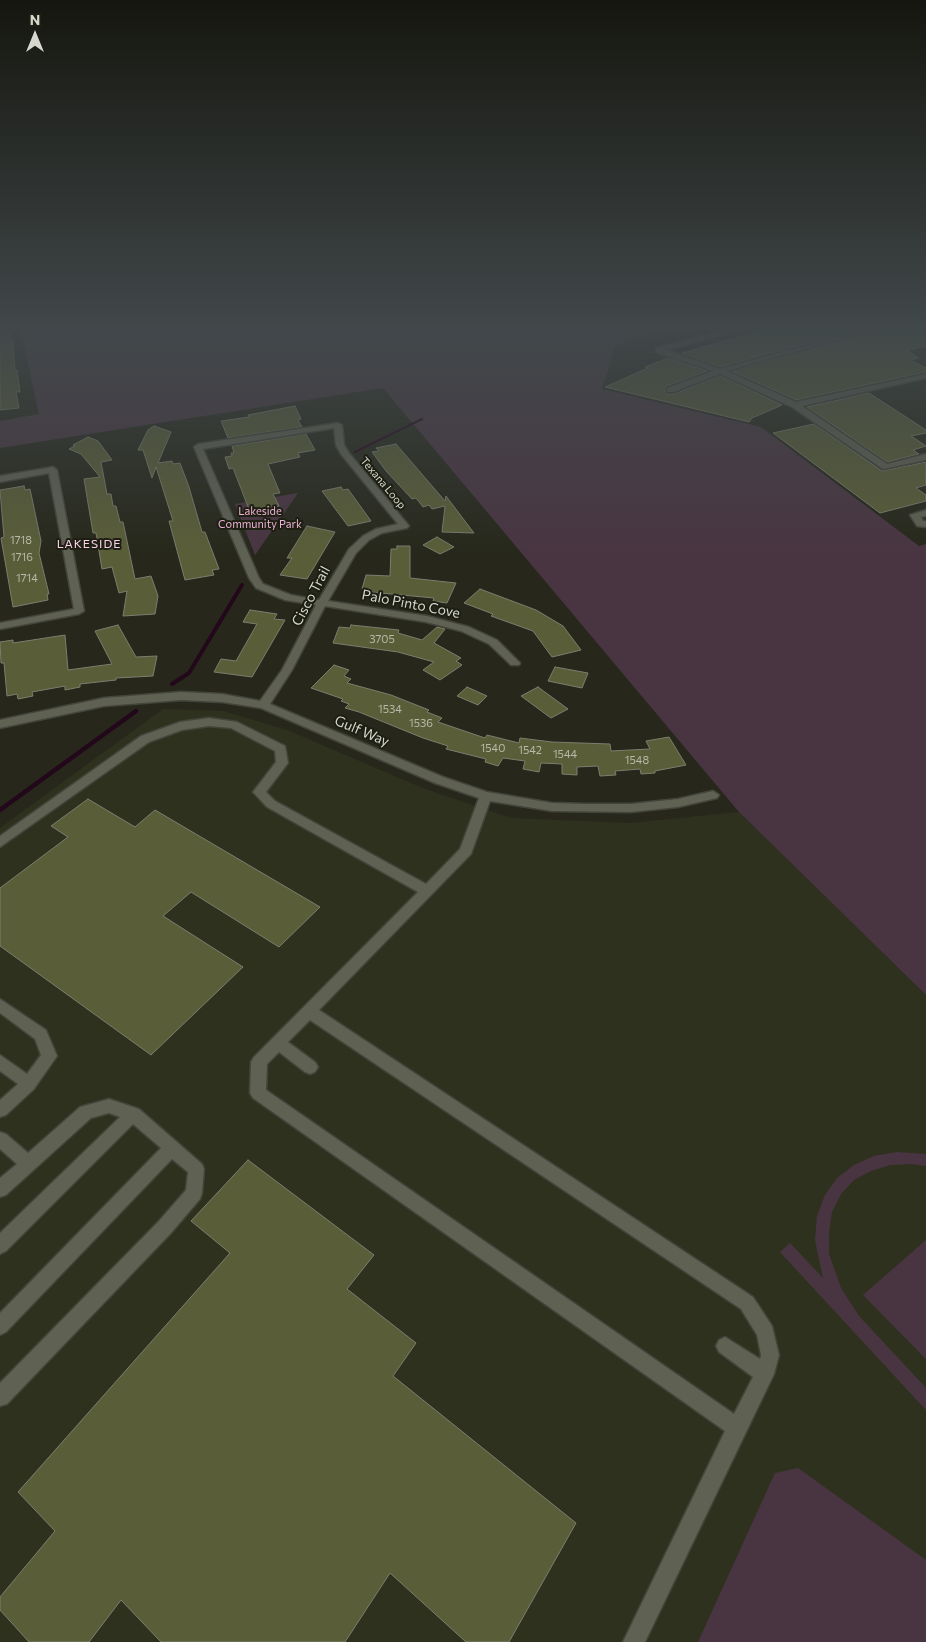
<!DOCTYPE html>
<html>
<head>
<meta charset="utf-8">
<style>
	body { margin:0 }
	#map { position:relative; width:926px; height:1642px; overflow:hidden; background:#27281b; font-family:Commissioner,sans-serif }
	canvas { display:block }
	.north { position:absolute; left:10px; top:10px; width:50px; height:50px; -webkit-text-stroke:4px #1d1f12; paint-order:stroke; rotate:0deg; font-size:14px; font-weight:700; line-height:20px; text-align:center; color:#d6d7cf }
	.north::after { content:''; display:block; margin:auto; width:18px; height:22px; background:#d6d7cf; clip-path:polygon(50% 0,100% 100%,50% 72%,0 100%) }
</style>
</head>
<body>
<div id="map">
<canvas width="926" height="1642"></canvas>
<div class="north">N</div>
</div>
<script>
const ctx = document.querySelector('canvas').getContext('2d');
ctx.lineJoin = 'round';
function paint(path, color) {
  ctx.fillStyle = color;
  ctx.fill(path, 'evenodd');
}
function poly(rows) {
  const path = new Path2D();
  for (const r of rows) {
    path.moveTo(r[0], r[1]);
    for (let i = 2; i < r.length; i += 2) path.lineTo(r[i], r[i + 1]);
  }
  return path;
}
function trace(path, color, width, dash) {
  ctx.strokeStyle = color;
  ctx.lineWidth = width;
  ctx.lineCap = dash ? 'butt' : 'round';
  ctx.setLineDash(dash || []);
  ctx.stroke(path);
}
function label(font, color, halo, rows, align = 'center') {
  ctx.font = font + ' Commissioner,sans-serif';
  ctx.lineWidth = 4;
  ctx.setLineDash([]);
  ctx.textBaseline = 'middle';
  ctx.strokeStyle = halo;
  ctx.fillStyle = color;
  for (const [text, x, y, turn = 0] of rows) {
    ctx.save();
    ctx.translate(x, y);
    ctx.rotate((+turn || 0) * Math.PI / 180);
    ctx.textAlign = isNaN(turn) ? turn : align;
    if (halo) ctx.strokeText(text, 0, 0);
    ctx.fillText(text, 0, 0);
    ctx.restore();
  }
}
const built = poly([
	[611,327,674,327,641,335],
	[163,709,223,711,287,730,425,789,511,818,630,823,739,812,926,995,926,1642,0,1642,0,828]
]);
const green = poly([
	[20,327,611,327,641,335,616,346,602,389,761,427,919,546,926,544,926,995,739,812,383,388,0,448,0,421,39,414],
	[298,493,255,555,235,504],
	[897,1152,926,1154,926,1166,911,1164,890,1165,871,1171,854,1180,841,1194,832,1212,829,1232,829,1254,841,1288,859,1316,926,1388,926,1410,780,1252,790,1243,823,1278,815,1240,817,1216,825,1195,837,1178,854,1165,874,1156],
	[926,1240,926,1359,863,1295],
	[798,1468,926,1560,926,1642,698,1642,775,1473]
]);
const streamFar2 = poly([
	[355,452,422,419]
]);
const streamFar1 = poly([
	[172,684,189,673,242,585]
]);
const stream = poly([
	[0,810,136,711]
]);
const building = poly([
	[0,327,8,327,13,343,15,370,17,370,20,392,16,392,19,408,0,410,0,327],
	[775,327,867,327,720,367,682,353,775,327],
	[885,327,899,327,926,342,926,346,907,351,919,358,910,360,926,368,926,372,796,400,732,371,884,329,885,327],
	[668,358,707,371,666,386,665,392,667,394,674,394,720,376,782,405,752,418,749,422,605,387,648,368,645,367,668,358],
	[869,393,926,430,926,433,911,436,926,446,913,450,919,454,887,462,807,407,869,393],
	[295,406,301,419,298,420,302,427,228,438,221,421,249,417,248,415,295,406],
	[814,424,882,471,926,462,926,485,916,488,926,495,926,501,880,513,773,433,814,424],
	[154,426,171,432,158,463,172,461,173,464,180,463,189,487,202,532,205,532,219,569,212,570,214,575,185,580,169,521,173,521,156,467,152,478,143,450,138,450,148,430,154,426],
	[306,434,315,450,298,453,300,457,268,464,280,493,273,494,279,506,250,512,233,468,229,469,225,457,232,456,231,453,234,453,232,446,306,434],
	[88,437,98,441,112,460,101,462,107,494,111,494,113,506,116,506,120,522,123,522,135,579,151,576,158,596,155,614,123,616,127,591,119,593,112,567,102,569,96,533,93,533,84,479,100,477,81,454,69,449,75,446,73,445,88,437],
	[396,444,445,501,446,496,474,533,442,532,445,506,432,509,429,505,423,507,416,498,412,499,386,471,372,452,379,451,376,448,396,444],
	[24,486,25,490,30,489,41,541,39,553,49,594,47,594,48,600,13,607,1,538,4,537,0,490,24,486],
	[341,487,343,490,348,489,371,521,348,526,322,491,341,487],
	[307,526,335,532,307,579,280,575,292,558,287,558,307,526],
	[437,537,454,547,440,554,423,545,437,537],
	[397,546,410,546,410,578,456,583,447,603,433,601,434,598,370,592,371,589,362,589,366,575,390,576,391,549,397,549,397,546],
	[480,589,536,610,563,626,581,650,552,657,533,631,491,616,493,614,464,603,480,589],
	[250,610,277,614,274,619,285,620,252,677,214,672,221,659,236,661,257,624,243,622,250,610],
	[118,625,136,657,157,656,153,676,116,678,116,680,80,684,80,687,65,690,65,686,32,692,33,696,18,699,17,694,7,696,4,663,1,663,0,642,13,640,13,643,65,635,68,670,112,664,95,631,118,625],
	[351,625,399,630,398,633,422,640,437,627,445,629,434,643,461,658,456,661,462,665,440,680,423,670,434,662,398,652,333,643,339,627,350,628,351,625],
	[334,665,349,670,344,676,351,679,347,683,391,695,429,710,427,712,442,718,438,722,485,738,487,735,519,743,520,738,552,742,610,744,611,751,650,749,646,741,669,737,686,765,655,771,655,773,641,774,640,769,615,771,616,775,600,776,598,766,577,767,577,775,562,774,562,764,541,763,539,772,523,769,525,761,503,758,498,766,485,762,486,759,446,749,448,746,423,738,359,712,345,708,349,704,341,701,343,699,311,688,334,665],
	[555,667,588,673,582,688,548,681,555,667],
	[467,687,487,696,478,705,457,696,467,687],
	[538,687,568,709,551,718,521,696,538,687],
	[88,799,135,827,155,810,320,907,279,947,191,892,163,916,243,967,151,1055,0,946,0,888,68,837,51,826,88,799],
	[248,1160,374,1255,347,1289,416,1343,393,1376,576,1523,509,1642,466,1642,390,1573,345,1642,161,1642,121,1600,89,1642,29,1642,0,1610,0,1597,55,1531,18,1492,230,1253,191,1221,248,1160]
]);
const minor = poly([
	[739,327,750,327,667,350,720,369,873,327,883,327,727,371,796,402,926,374,926,378,802,406,887,464,926,454,926,460,883,469,792,407,720,374,673,392,667,392,667,388,713,371,656,352,656,348,739,327],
	[901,327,910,327,926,335,926,340,901,327],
	[338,423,342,425,344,445,349,453,409,526,407,528,382,533,369,540,356,553,328,601,427,616,469,627,497,640,520,663,519,665,511,665,489,644,461,631,426,622,325,606,292,670,270,704,443,777,487,792,552,803,586,804,631,804,678,799,713,791,719,795,717,798,678,807,631,812,552,811,490,801,471,854,319,1010,753,1297,772,1326,779,1355,774,1374,645,1642,623,1642,725,1431,253,1098,250,1093,251,1062,254,1057,418,892,267,807,253,792,276,762,275,751,231,728,209,726,182,730,149,742,0,847,0,836,141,736,180,722,209,718,237,722,285,746,288,763,266,792,275,801,426,884,460,849,479,798,435,783,261,708,222,702,181,700,104,706,0,728,0,720,104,698,181,692,222,694,260,701,282,670,316,605,285,600,256,588,249,578,194,447,198,444,338,423],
	[334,428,336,445,341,454,398,524,376,529,363,536,349,549,319,600,291,595,263,584,259,578,203,449,334,428],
	[310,1020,741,1309,757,1335,761,1355,760,1359,725,1337,719,1340,716,1346,719,1352,753,1377,734,1414,266,1090,267,1064,279,1052,305,1072,310,1074,315,1072,318,1067,315,1062,288,1042,310,1020],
	[53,467,57,470,84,611,79,614,0,629,0,623,74,609,49,473,0,482,0,476,53,467],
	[926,510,926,516,921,517,923,521,926,521,926,527,917,526,910,515,926,510],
	[0,999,46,1030,57,1056,34,1089,6,1115,0,1117,0,1100,18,1084,0,1071,0,1055,27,1074,41,1055,35,1039,0,1013,0,999],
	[109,1099,139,1109,202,1164,204,1169,202,1193,200,1199,171,1233,7,1404,0,1406,0,1383,159,1221,186,1190,188,1172,172,1159,6,1332,0,1335,0,1313,161,1148,133,1124,6,1251,0,1254,0,1233,120,1117,109,1113,91,1118,6,1195,0,1197,0,1178,17,1164,0,1149,0,1132,6,1134,28,1153,80,1107,109,1099]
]);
const farStreetnames = [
	["Texana Loop",383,483,50]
];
const farParknames = [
	["Lakeside",260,511],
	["Community Park",260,524]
];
const numberNames = [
	["1718",21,540],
	["1716",22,557],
	["1714",27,578],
	["3705",382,639],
	["1534",390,709],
	["1536",421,723],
	["1540",493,748],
	["1542",530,750],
	["1544",565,754],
	["1548",637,760]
];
const farNeighbourhoodnames = [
	["LAKESIDE",89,544]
];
const streetNames = [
	["Cisco Trail",311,596,-62],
	["Palo Pinto Cove",411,604,11],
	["Gulf Way",362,731,23]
];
paint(built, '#2f311f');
paint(green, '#493542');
trace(streamFar2, '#23071a', 2.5);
trace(streamFar1, '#23071a', 4);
trace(stream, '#23071a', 4.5);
paint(building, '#5a5e38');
trace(building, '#7c7e6f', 1);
trace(minor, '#43443a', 3);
paint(minor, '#5f6153');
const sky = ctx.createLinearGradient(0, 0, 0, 557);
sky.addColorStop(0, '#15160f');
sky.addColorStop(0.59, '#41484a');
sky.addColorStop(1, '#41484a00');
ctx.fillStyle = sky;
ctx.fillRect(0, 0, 926, 557);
label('11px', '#d6d7cf', '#1d1f12', farStreetnames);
label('11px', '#f0b2d9', '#1d1f12', farParknames);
label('11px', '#b7b9a9', null, numberNames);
ctx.letterSpacing = '1px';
label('12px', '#fcd0eb', '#1d1f12', farNeighbourhoodnames);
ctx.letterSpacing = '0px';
label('14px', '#d6d7cf', '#1d1f12', streetNames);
</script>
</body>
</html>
